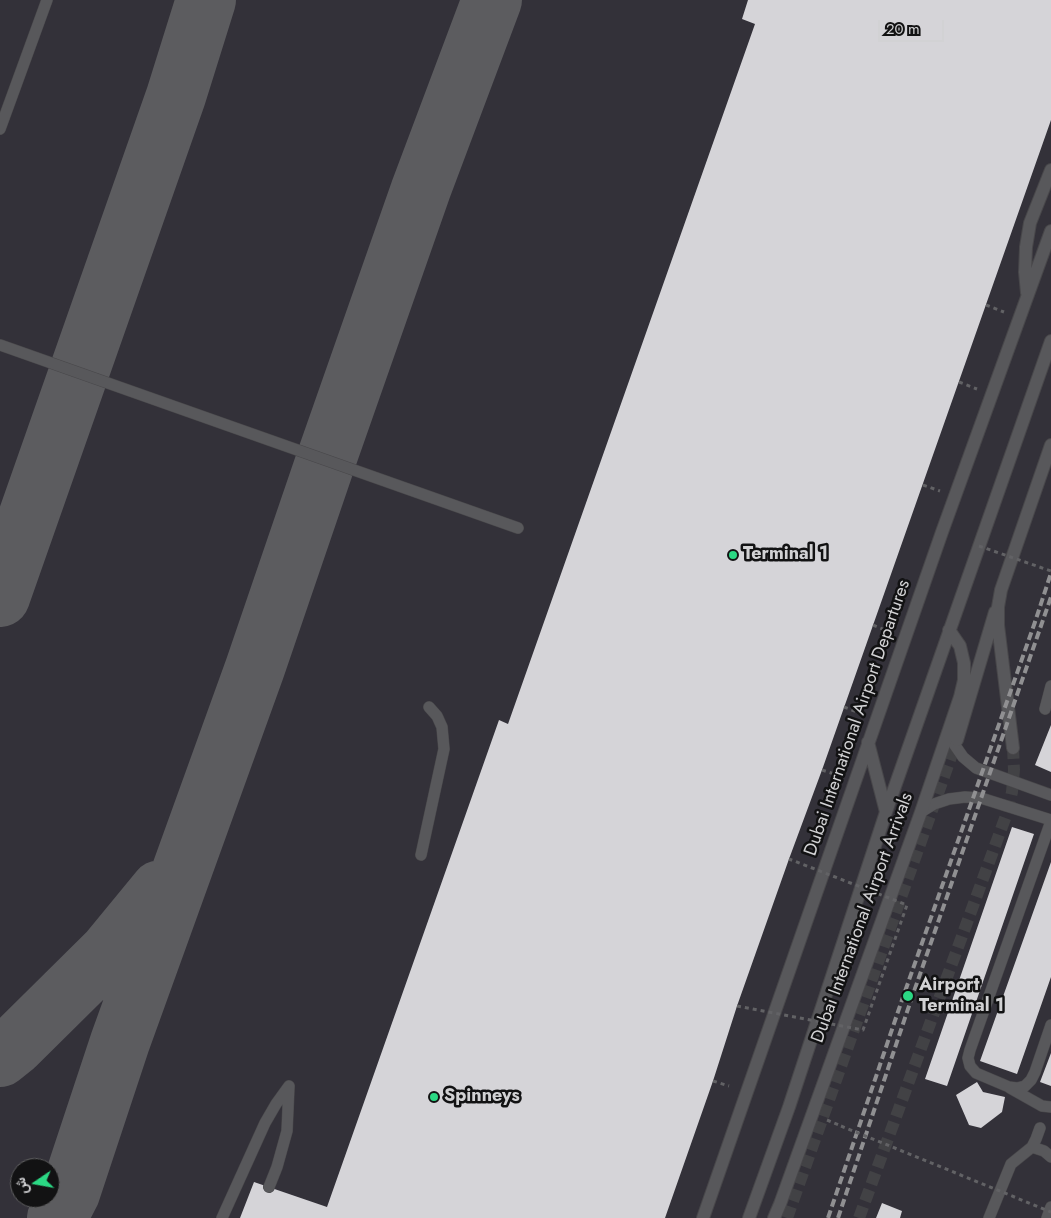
<!DOCTYPE html>
<html>
<head>
<meta charset="utf-8">
<style>
	body { margin:0 }
	#map { position:relative; width:1051px; height:1218px; overflow:hidden; background:#29292c; font-family:Jost,Vazirmatn,sans-serif }
	canvas { display:block }
	.north { position:absolute; left:10px; top:1158px; width:50px; height:50px; box-sizing:border-box; background:#121213; border:1px solid #5f5f60; border-radius:50%; rotate:258deg; font-size:14px; font-weight:700; line-height:20px; text-align:center; color:#d2d2d4 }
	.north::after { content:''; display:block; margin:auto; width:18px; height:22px; background:#2bd884; clip-path:polygon(50% 0,100% 100%,50% 72%,0 100%) }
	.scale { position:absolute; left:878px; top:20px; width:66px; height:22px; box-sizing:border-box; border:2px solid #d2d2d4; border-top:0; padding-left:6px; font-size:15px; line-height:18px; white-space:nowrap; color:#d2d2d4; -webkit-text-stroke:4px #121213; paint-order:stroke }
</style>
</head>
<body>
<div id="map">
<canvas width="1051" height="1218"></canvas>
<div class="north">ش</div>
<div class="scale">20 m</div>
</div>
<script>
const ctx = document.querySelector('canvas').getContext('2d');
ctx.lineJoin = 'round';
function paint(path, color) {
  ctx.fillStyle = color;
  ctx.fill(path, 'evenodd');
}
function poly(rows) {
  const path = new Path2D();
  for (const r of rows) {
    path.moveTo(r[0], r[1]);
    for (let i = 2; i < r.length; i += 2) path.lineTo(r[i], r[i + 1]);
  }
  return path;
}
function trace(path, color, width, dash) {
  ctx.strokeStyle = color;
  ctx.lineWidth = width;
  ctx.lineCap = dash ? 'butt' : 'round';
  ctx.setLineDash(dash || []);
  ctx.stroke(path);
}
function label(font, color, halo, rows, align = 'center') {
  ctx.font = font + ' Jost,sans-serif';
  ctx.lineWidth = 5;
  ctx.setLineDash([]);
  ctx.textBaseline = 'middle';
  ctx.strokeStyle = halo;
  ctx.fillStyle = color;
  for (const [text, x, y, turn = 0] of rows) {
    ctx.save();
    ctx.translate(x, y);
    ctx.rotate((+turn || 0) * Math.PI / 180);
    ctx.textAlign = isNaN(turn) ? turn : align;
    if (halo) ctx.strokeText(text, 0, 0);
    ctx.fillText(text, 0, 0);
    ctx.restore();
  }
}
const built = poly([
	[0,0,1051,0,1051,1218,0,1218],
	[20,1168,50,1168,50,1198,20,1198]
]);
const taxiway = poly([
	[0,597,176,96,206,0],
	[0,1057,15,1045,109,952,160,890],
	[57,1218,70,1193,120,1042,255,668,326,460,421,189,492,0]
]);
const building = poly([
	[748,0,1051,0,1051,120,822,770,789,859,737,1006,713,1081,665,1218,240,1218,254,1182,327,1207,499,720,508,724,755,24,742,19],
	[1051,725,1051,772,1035,765],
	[1012,827,1034,834,947,1086,925,1079],
	[1051,862,1051,977,1017,1074,980,1061],
	[1051,1053,1051,1086,1040,1082],
	[977,1082,983,1092,1005,1097,1002,1112,981,1128,969,1125,956,1095],
	[882,1203,902,1211,900,1218,876,1218]
]);
const secondaryTunnel = poly([
	[787,1218,957,740],
	[859,1218,1007,813,1012,792,1014,770,1013,748]
]);
const path = poly([
	[986,305,1004,312],
	[959,382,977,389],
	[923,485,940,491],
	[873,625,890,632],
	[844,707,862,714],
	[822,770,840,776],
	[713,1081,729,1086],
	[827,1120,841,1126]
]);
const lane = poly([
	[0,129,47,0],
	[0,345,518,528],
	[1045,709,1051,686],
	[951,732,954,744,963,757,976,768,1051,795],
	[921,812,934,804,949,799,965,797,981,798,1051,820],
	[1051,821,970,1050,968,1058,970,1066,976,1073,1009,1087,1017,1088,1025,1086,1031,1080,1035,1072,1051,1025],
	[421,855,444,749,442,727,437,716,429,707],
	[1010,1088,1042,1106,1051,1107],
	[1032,1147,1044,1151,1051,1157],
	[269,1187,277,1167,287,1131,289,1086],
	[222,1218,265,1123,276,1104,289,1086],
	[989,1218,1011,1164,1032,1147,1036,1139,1040,1128],
	[1047,1218,1051,1207]
]);
const secondary = poly([
	[1027,293,1025,272,1026,247,1030,223,1051,170],
	[957,740,995,612],
	[868,742,886,812],
	[1013,748,998,625,998,607,1001,590,1051,445],
	[703,1218,942,532,1051,231],
	[749,1218,789,1107,886,812,1051,341],
	[774,1218,780,1204,921,812,960,697,964,680,964,663,960,646,949,630]
]);
const rail = poly([
	[828,1218,902,1000,1035,622,1051,573],
	[838,1218,910,1003,1051,597]
]);
const pathBridge = poly([
	[979,546,1051,571],
	[737,1006,863,1030,907,905,789,859],
	[841,1126,1051,1212]
]);
const markers = [
	[733,555,5,"#2bd884"],
	[908,996,6,"#2bd884"],
	[434,1097,5,"#2bd884"]
];
const poiNames = [
	["Terminal 1",743,555],
	["Airport",919,986],
	["Terminal 1",919,1007],
	["Spinneys",444,1097]
];
const streetNames = [
	["Dubai International Airport Departures",858,718,-71],
	["Dubai International Airport Arrivals",863,918,-70]
];
paint(built, '#333139');
trace(taxiway, '#5c5c5f', 60);
paint(building, '#d5d4d8');
trace(secondaryTunnel, '#424245', 12, [12, 6]);
trace(lane, '#48474a', 12);
trace(secondary, '#48474a', 14);
trace(path, '#626265', 3, [4, 4]);
trace(lane, '#58585b', 11);
trace(secondary, '#58585b', 12);
trace(rail, '#909092', 4, [8, 4]);
trace(pathBridge, '#626265', 3, [4, 4]);
for (const [x, y, r, color] of markers) {
  const dot = new Path2D();
  dot.arc(x, y, r, 0, 2 * Math.PI);
  ctx.fillStyle = color;
  ctx.fill(dot);
  trace(dot, '#121213', 2);
}
label('bold 18px', '#d2d2d4', '#121213', poiNames, 'left');
label('18px', '#d2d2d4', '#121213', streetNames);
</script>
</body>
</html>
